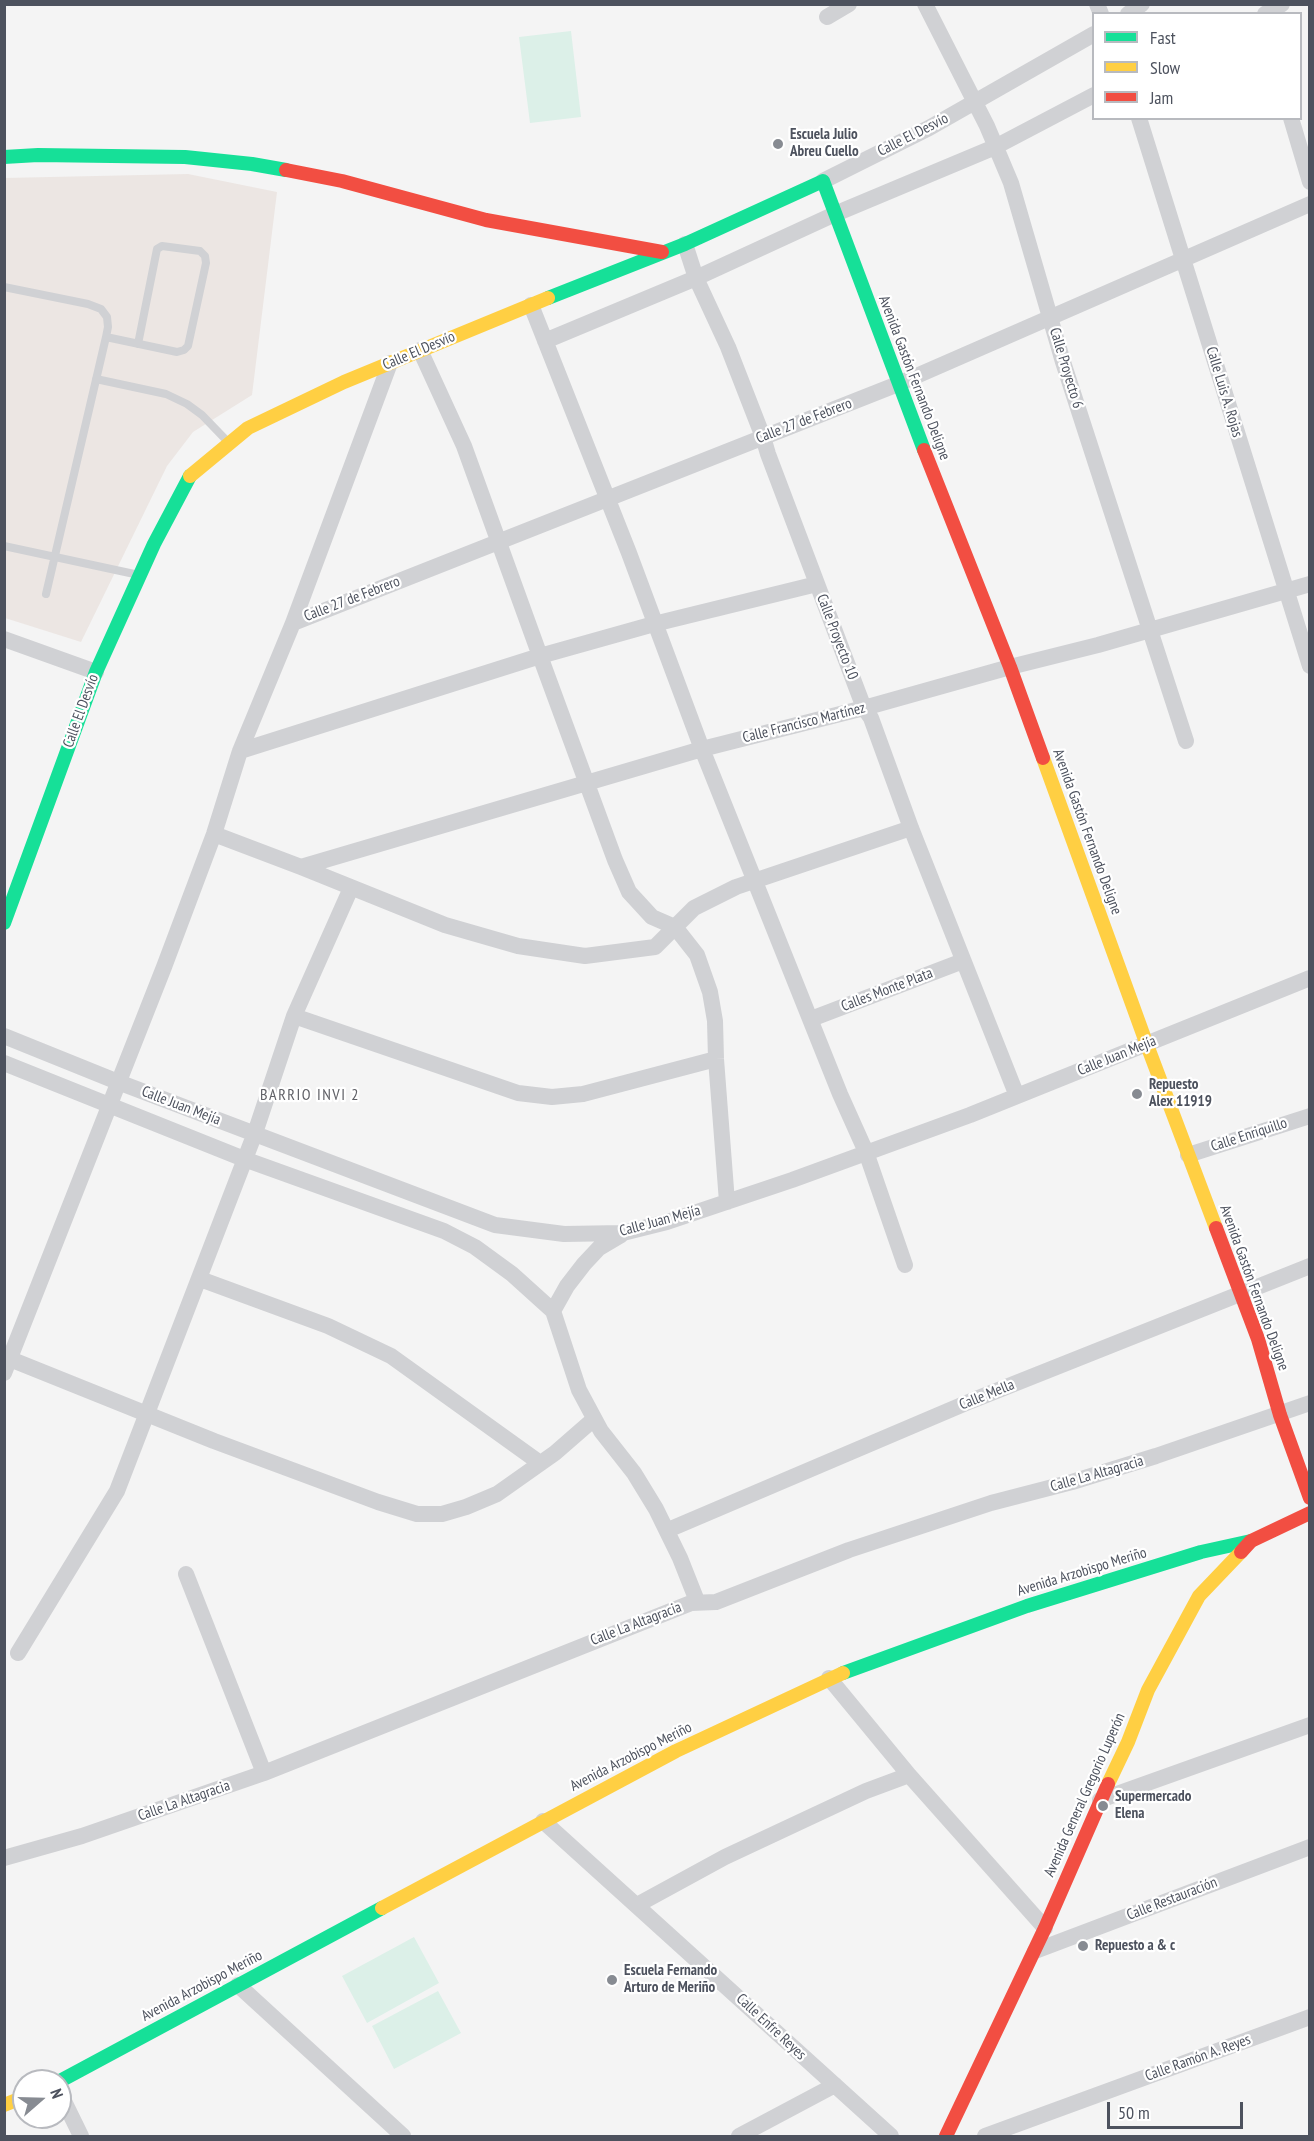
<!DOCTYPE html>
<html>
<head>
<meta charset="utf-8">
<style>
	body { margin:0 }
	#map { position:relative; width:1314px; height:2141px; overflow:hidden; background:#f4f4f4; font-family:"PT Sans Narrow",sans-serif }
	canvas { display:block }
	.frame { position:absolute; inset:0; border:6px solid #4d525e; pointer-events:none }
	.legend { position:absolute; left:1092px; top:12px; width:210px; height:108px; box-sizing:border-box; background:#fff; border:2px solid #b8babf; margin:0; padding:8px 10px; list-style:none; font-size:18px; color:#4d525e }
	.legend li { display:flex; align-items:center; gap:12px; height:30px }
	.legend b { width:30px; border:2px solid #b8babf }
	.north { position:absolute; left:12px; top:2069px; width:60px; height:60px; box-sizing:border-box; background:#fff; border:2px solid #b8babf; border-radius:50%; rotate:70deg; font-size:16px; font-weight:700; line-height:24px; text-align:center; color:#4d525e }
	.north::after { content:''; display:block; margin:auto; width:21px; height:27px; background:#878b92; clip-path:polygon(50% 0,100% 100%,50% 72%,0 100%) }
	.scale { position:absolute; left:1107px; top:2102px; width:136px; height:27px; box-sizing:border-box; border:3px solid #4d525e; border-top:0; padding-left:8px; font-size:18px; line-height:21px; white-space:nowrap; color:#4d525e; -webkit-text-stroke:4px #fff; paint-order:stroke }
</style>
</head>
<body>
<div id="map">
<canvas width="1314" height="2141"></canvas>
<div class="frame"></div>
<ul class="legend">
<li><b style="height:8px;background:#16e098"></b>Fast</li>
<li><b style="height:8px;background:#ffcf43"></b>Slow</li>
<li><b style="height:8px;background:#f24e42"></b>Jam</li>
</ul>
<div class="north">N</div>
<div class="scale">50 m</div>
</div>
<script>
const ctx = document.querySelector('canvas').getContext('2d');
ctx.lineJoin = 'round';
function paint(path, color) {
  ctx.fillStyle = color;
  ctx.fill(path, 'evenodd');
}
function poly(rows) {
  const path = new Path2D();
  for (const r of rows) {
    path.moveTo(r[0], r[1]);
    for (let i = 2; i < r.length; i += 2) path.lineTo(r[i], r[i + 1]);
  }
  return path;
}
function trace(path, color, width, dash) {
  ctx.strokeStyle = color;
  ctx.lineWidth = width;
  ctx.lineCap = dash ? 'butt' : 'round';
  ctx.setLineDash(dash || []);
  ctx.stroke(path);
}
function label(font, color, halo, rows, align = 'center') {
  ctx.font = font + ' "PT Sans Narrow",sans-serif';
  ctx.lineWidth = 4.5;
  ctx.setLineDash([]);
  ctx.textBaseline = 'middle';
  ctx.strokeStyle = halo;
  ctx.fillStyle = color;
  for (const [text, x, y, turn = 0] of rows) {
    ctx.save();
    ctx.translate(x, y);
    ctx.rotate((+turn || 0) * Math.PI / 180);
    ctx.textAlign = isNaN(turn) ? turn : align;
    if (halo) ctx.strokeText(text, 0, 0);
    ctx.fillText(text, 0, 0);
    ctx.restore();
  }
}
const medical = poly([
	[188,174,277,192,252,395,193,432,167,466,81,642,5,618,4,178]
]);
const green = poly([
	[571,31,581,117,530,123,519,37],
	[414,1937,439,1983,367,2023,342,1976],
	[438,1991,461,2033,394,2069,372,2026]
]);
const lane = poly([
	[4,287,88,304,101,309,107,317,108,327,106,337,46,594],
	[106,337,177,352,184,350,188,346,206,263,205,256,200,251,162,246,157,249,138,344],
	[96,379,166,394,187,404,202,415,229,443],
	[4,546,139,575]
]);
const street = poly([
	[925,4,987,126,1011,183,1063,362,1186,741],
	[1097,4,1101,14],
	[1128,14,1142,4],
	[1265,14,1282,4],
	[827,17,849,4],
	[1139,118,1310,666],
	[1291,118,1310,182],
	[823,181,929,128,1094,34],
	[685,244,696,278,728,347,763,437,768,454,864,708,871,718,911,828,1017,1096],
	[531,305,629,553,702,749,840,1094,866,1152,905,1265],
	[545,341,696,278,835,214,995,147,1094,95],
	[420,350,464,446,540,656,615,860,629,892,652,917,675,927,697,955,710,992,715,1021,716,1059,727,1202],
	[293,623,898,384,1310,204],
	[4,639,96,672],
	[240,751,540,656,654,624,817,584],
	[214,834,301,867,445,925,518,946,585,956,655,947,694,908,736,887,911,828],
	[301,867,702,749,864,708,1010,667,1098,645,1310,584],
	[294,1016,518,1093,552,1097,583,1094,716,1059],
	[811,1019,963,961],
	[4,1036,118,1082,495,1225,564,1234,623,1233,667,1222,792,1180,970,1115,1310,978],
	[4,1063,244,1159,444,1231,475,1247,512,1274,553,1311],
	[1188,1155,1310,1116],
	[200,1279,328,1326,391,1356,540,1463],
	[553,1311,579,1390,601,1431,634,1473,656,1509,680,1558,697,1601],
	[553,1311,567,1286,584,1264,599,1248,621,1235],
	[10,1359,214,1441,378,1502,417,1514,442,1514,466,1507,497,1494,555,1453,594,1419],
	[4,1373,164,967,214,834,240,751,293,623,390,363],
	[668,1530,971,1401,1310,1266],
	[186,1574,264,1773],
	[18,1653,117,1491,255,1133,294,1016,351,888],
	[829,1678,909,1775],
	[1100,1800,1310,1725],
	[543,1821,891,2136],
	[4,1858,82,1836,264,1773,691,1603,716,1602,849,1550,991,1503,1072,1482,1156,1456,1310,1403],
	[637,1905,725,1857,866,1791,909,1775,1045,1928],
	[1035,1951,1310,1847],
	[238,1985,403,2136],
	[60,2093,81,2136],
	[739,2136,835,2085],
	[985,2136,1310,2017]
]);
const fast = poly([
	[4,157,38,155,185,157,252,164,286,170],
	[548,298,685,244,823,181,924,450],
	[4,923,96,672,154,544,190,476],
	[843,1673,1027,1606,1201,1552,1251,1541],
	[60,2081,382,1908]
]);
const slow = poly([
	[190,476,248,428,344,382,548,298],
	[1043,758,1147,1045,1216,1228],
	[1108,1784,1128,1742,1148,1690,1199,1596,1241,1552],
	[382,1908,676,1751,843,1673],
	[4,2105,24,2097]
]);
const jam = poly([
	[286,170,342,181,486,220,662,252],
	[924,450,1010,667,1043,758],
	[1216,1228,1258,1339,1280,1415,1310,1498],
	[1241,1552,1251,1541,1310,1513],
	[946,2136,1045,1928,1108,1784]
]);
const markers = [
	[778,144,6,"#878b92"],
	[1137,1094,6,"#878b92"],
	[1103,1806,6,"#878b92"],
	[1083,1946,6,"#878b92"],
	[612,1980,6,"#878b92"]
];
const poiNames = [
	["Escuela Julio",790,135],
	["Abreu Cuello",790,152],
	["Repuesto",1149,1085],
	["Alex 11919",1149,1102],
	["Supermercado",1115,1797],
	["Elena",1115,1814],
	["Repuesto a & c",1095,1946],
	["Escuela Fernando",624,1971],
	["Arturo de Meriño",624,1988]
];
const streetNames = [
	["Calle El Desvío",913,135,-27],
	["Calle El Desvío",419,351,-23],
	["Calle Proyecto 6",1066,368,73],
	["Avenida Gastón Fernando Deligne",914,378,69],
	["Calle Luis A. Rojas",1224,392,73],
	["Calle 27 de Febrero",804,421,-21],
	["Calle 27 de Febrero",352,599,-21],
	["Calle Proyecto 10",837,637,69],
	["Calle El Desvío",81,711,-70],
	["Calle Francisco Martínez",804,723,-14],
	["Avenida Gastón Fernando Deligne",1087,832,70],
	["Calles Monte Plata",887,990,-21],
	["Calle Juan Mejía",1117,1056,-22],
	["Calle Juan Mejía",181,1106,21],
	["Calle Enriquillo",1249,1135,-18],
	["Calle Juan Mejía",660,1221,-15],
	["Avenida Gastón Fernando Deligne",1254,1288,70],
	["Calle Mella",987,1395,-22],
	["Calle La Altagracia",1097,1474,-16],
	["Avenida Arzobispo Meriño",1082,1572,-17],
	["Calle La Altagracia",636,1624,-21],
	["Avenida Arzobispo Meriño",631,1757,-27],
	["Avenida General Gregorio Luperón",1085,1795,-66],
	["Calle La Altagracia",184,1801,-19],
	["Calle Restauración",1172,1899,-21],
	["Avenida Arzobispo Meriño",202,1986,-28],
	["Calle Enfre Reyes",771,2027,43],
	["Calle Ramón A. Reyes",1198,2058,-20]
];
const neighbourhoodNames = [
	["BARRIO INVI 2",310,1095]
];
paint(medical, '#ece6e3');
paint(green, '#dcf0e8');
trace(lane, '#d0d1d4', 8);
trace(street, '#d0d1d4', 16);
trace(fast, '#16e098', 14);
trace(slow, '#ffcf43', 14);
trace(jam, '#f24e42', 14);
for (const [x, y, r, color] of markers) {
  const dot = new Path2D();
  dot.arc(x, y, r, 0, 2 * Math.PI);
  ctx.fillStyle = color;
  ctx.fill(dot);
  trace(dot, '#fff', 2);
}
label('bold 15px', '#4d525e', '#fff', poiNames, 'left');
label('15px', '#4d525e', '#fff', streetNames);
ctx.letterSpacing = '1.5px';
label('16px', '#606167', '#fff', neighbourhoodNames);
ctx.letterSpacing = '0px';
</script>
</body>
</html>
